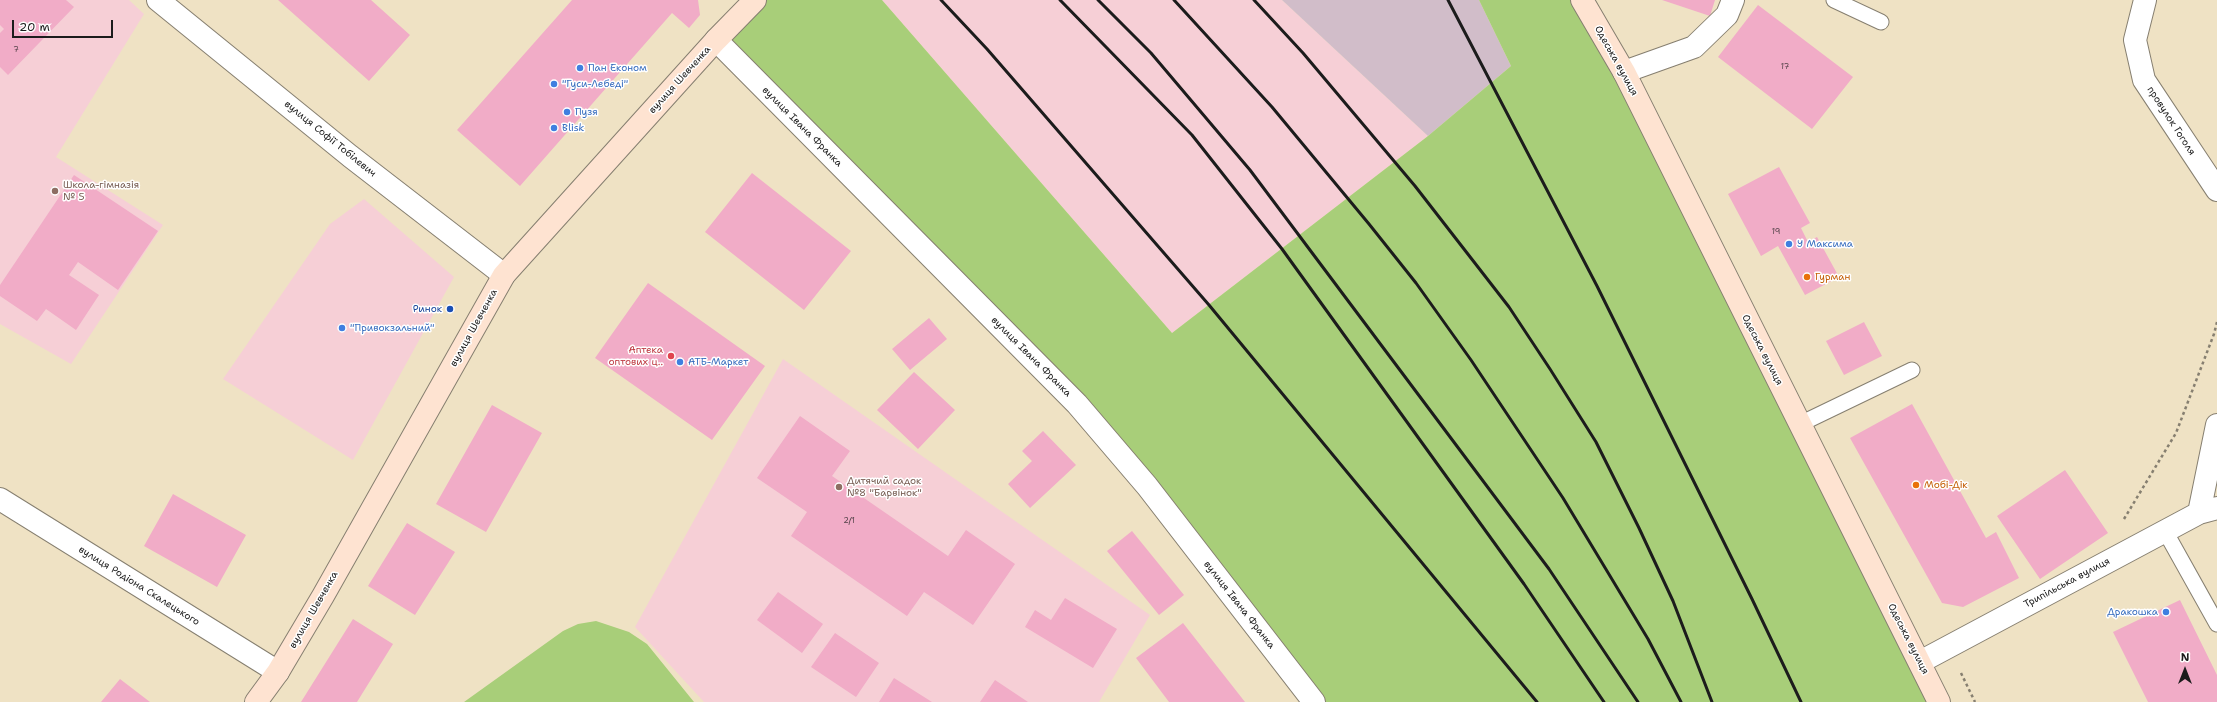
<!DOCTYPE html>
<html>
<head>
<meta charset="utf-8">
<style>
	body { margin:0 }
	#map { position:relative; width:2217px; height:702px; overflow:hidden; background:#efe2c4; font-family:"Shantell Sans",sans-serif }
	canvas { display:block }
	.north { position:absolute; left:2165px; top:650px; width:40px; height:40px; -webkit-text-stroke:3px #fff; paint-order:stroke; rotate:0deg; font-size:11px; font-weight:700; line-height:16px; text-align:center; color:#1c1c1c }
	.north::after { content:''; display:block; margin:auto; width:14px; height:18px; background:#1c1c1c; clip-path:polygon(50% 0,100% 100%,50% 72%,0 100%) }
	.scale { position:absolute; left:12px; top:20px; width:101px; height:18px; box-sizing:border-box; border:2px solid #1c1c1c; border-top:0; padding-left:5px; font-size:12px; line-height:14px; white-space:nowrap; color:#1c1c1c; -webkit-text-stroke:3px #fff; paint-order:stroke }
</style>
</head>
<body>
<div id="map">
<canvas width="2217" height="702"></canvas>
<div class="north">N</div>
<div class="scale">20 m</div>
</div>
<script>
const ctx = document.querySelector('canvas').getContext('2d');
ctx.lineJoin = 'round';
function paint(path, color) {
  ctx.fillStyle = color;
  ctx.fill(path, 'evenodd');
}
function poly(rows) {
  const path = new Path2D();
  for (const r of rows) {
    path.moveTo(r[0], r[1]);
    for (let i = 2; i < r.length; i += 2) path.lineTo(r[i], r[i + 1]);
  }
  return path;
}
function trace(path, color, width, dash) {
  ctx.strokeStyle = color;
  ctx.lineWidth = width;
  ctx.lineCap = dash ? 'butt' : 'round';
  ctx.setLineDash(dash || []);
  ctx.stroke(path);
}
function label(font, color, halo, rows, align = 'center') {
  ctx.font = font + ' "Shantell Sans",sans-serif';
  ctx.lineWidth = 3;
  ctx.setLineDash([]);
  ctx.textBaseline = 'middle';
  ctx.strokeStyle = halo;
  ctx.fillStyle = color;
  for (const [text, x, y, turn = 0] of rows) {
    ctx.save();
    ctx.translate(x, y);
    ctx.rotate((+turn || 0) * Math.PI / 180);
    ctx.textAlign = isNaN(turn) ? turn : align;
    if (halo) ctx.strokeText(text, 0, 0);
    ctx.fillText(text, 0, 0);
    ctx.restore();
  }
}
const built = poly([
	[0,0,129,0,144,14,56,157,163,225,71,364,0,324],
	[882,0,1282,0,1428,136,1172,333],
	[364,199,454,277,353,460,223,379,330,224],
	[783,359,1150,615,1099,702,704,702,635,627]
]);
const industrial = poly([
	[1282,0,1479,0,1511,66,1428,136]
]);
const green = poly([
	[755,0,882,0,1172,333,1428,136,1511,66,1479,0,1582,0,1939,702,1314,702,1147,486,716,40],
	[596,621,629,632,647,644,694,702,464,702,563,631,578,624]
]);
const building = poly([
	[0,0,66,0,74,7,8,75,0,67,0,33,4,29,0,25],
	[278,0,371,0,410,35,369,81],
	[572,0,698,0,700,15,689,28,672,13,520,186,457,130],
	[1662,0,1715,0,1710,16],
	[1758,5,1853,77,1812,129,1718,57],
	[1779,167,1810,223,1801,228,1808,242,1817,237,1839,277,1805,295,1778,246,1761,256,1728,194],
	[752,173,851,251,804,310,705,232],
	[74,175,158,231,118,290,78,262,69,275,99,295,76,330,46,309,37,321,0,296,0,285],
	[648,283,765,366,712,440,595,358],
	[929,318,947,339,910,370,892,349],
	[1864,322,1882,356,1844,375,1826,341],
	[914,372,955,410,918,449,877,410],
	[1912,404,1986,538,1996,532,2019,578,1963,607,1942,603,1850,438],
	[492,405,542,433,486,532,436,504],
	[800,416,850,451,832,476,948,556,966,530,1015,564,973,625,924,592,907,616,791,536,807,512,757,478],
	[1043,431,1076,465,1030,508,1008,484,1032,461,1022,451],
	[2065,470,2108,533,2040,579,1997,516],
	[173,494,246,535,217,587,144,546],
	[407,523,455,552,415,615,368,586],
	[1132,531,1184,595,1159,615,1107,551],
	[778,592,823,624,802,653,757,620],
	[1065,598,1117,629,1093,668,1025,627,1035,610,1051,620],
	[2180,600,2217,675,2217,702,2148,702,2113,632],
	[353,619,393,644,357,702,301,702],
	[1183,623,1245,702,1169,702,1136,658],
	[835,633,879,663,856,697,811,667],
	[894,678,932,702,879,702],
	[120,679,150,702,101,702],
	[995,680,1028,702,980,702]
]);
const path = poly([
	[2124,519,2176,433,2214,334,2217,322],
	[1961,673,1975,702]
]);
const lane = poly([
	[1834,0,1881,22],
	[1800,424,1912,370],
	[2165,531,2217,624]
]);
const street = poly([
	[158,0,350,156,504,275],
	[2145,0,2135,40,2144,80,2217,190],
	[716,40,1077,404,1147,486,1314,702],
	[1624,72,1694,47,1727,15,1733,0],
	[0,499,278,672],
	[2199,513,2217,425],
	[1920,662,2199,513,2217,508]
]);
const secondary = poly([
	[1582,0,1624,72,1939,702],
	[256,702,278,672,323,596,504,275,716,40,755,0]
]);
const rail = poly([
	[941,0,987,49,1209,305,1537,702],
	[1060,0,1192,135,1282,249,1524,584,1604,702],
	[1098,0,1151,53,1250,170,1549,569,1638,702],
	[1174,0,1272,107,1369,224,1416,283,1471,360,1563,498,1648,639,1681,702],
	[1254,0,1303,53,1415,186,1509,307,1550,369,1596,442,1639,528,1673,601,1712,702],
	[1448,0,1597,286,1752,599,1801,702]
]);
const markers = [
	[580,68,4,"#3f7fe0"],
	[554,84,4,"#3f7fe0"],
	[567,112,4,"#3f7fe0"],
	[554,128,4,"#3f7fe0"],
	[55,191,4,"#8d6e63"],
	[1789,244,4,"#3f7fe0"],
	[1807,277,4,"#e8710a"],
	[450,309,4,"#1a4fb4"],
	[342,328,4,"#3f7fe0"],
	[671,356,4,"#e0444e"],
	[680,362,4,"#3f7fe0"],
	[1916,485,4,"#e8710a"],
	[839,487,4,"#8d6e63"],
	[2166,612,4,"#3f7fe0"]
];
const numberNames = [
	["7",16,50],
	["17",1785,67],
	["19",1776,232],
	["2/1",849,521]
];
const streetNames = [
	["Одеська вулиця",1616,61,61],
	["вулиця Шевченка",680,80,-48],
	["провулок Гоголя",2171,121,57],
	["вулиця Івана Франка",802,127,45],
	["вулиця Софії Тобілевич",330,139,39],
	["вулиця Шевченка",474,328,-61],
	["Одеська вулиця",1762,350,63],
	["вулиця Івана Франка",1031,357,45],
	["Трипільська вулиця",2067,583,-28],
	["вулиця Родіона Скалецького",139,586,32],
	["вулиця Івана Франка",1239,605,52],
	["вулиця Шевченка",314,610,-60],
	["Одеська вулиця",1908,639,63]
];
const shopNames = [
	["Пан Економ",588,68],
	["\"Гуси-Лебеді\"",562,84],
	["Пузя",575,112],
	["Blisk",562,128],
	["У Максима",1797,244],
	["\"Привокзальний\"",350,328],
	["АТБ-Маркет",688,362],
	["Дракошка",2158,612,"right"]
];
const educationNames = [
	["Школа-гімназія",63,185],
	["№ 5",63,197],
	["Дитячий садок",847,481],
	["№8 \"Барвінок\"",847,493]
];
const foodNames = [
	["Гурман",1815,277],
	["Мобі-Дік",1924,485]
];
const transitNames = [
	["Ринок",442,309]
];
const healthNames = [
	["Аптека",663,350],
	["оптових ц‥",663,362]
];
paint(built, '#f6cfd6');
paint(industrial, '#d1bdc9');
paint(green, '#a8ce79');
paint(building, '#f1acc7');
trace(lane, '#867f70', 17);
trace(street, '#867f70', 24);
trace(secondary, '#867f70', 24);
trace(path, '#867f70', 2.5, [3, 3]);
trace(lane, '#fff', 15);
trace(street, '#fff', 22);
trace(secondary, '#fee3d1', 22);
trace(rail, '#1c1c1c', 3);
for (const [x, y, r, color] of markers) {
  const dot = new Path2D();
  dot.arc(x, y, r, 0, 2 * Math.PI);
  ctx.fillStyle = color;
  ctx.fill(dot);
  trace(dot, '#fff', 1.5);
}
label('8px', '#514047', null, numberNames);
label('10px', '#1c1c1c', '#fff', streetNames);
label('10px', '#366cbe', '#fff', shopNames, 'left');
label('10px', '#785e54', '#fff', educationNames, 'left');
label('10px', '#c56008', '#fff', foodNames, 'left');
label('10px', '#164399', '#fff', transitNames, 'right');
label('10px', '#be3a42', '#fff', healthNames, 'right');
</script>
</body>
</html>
